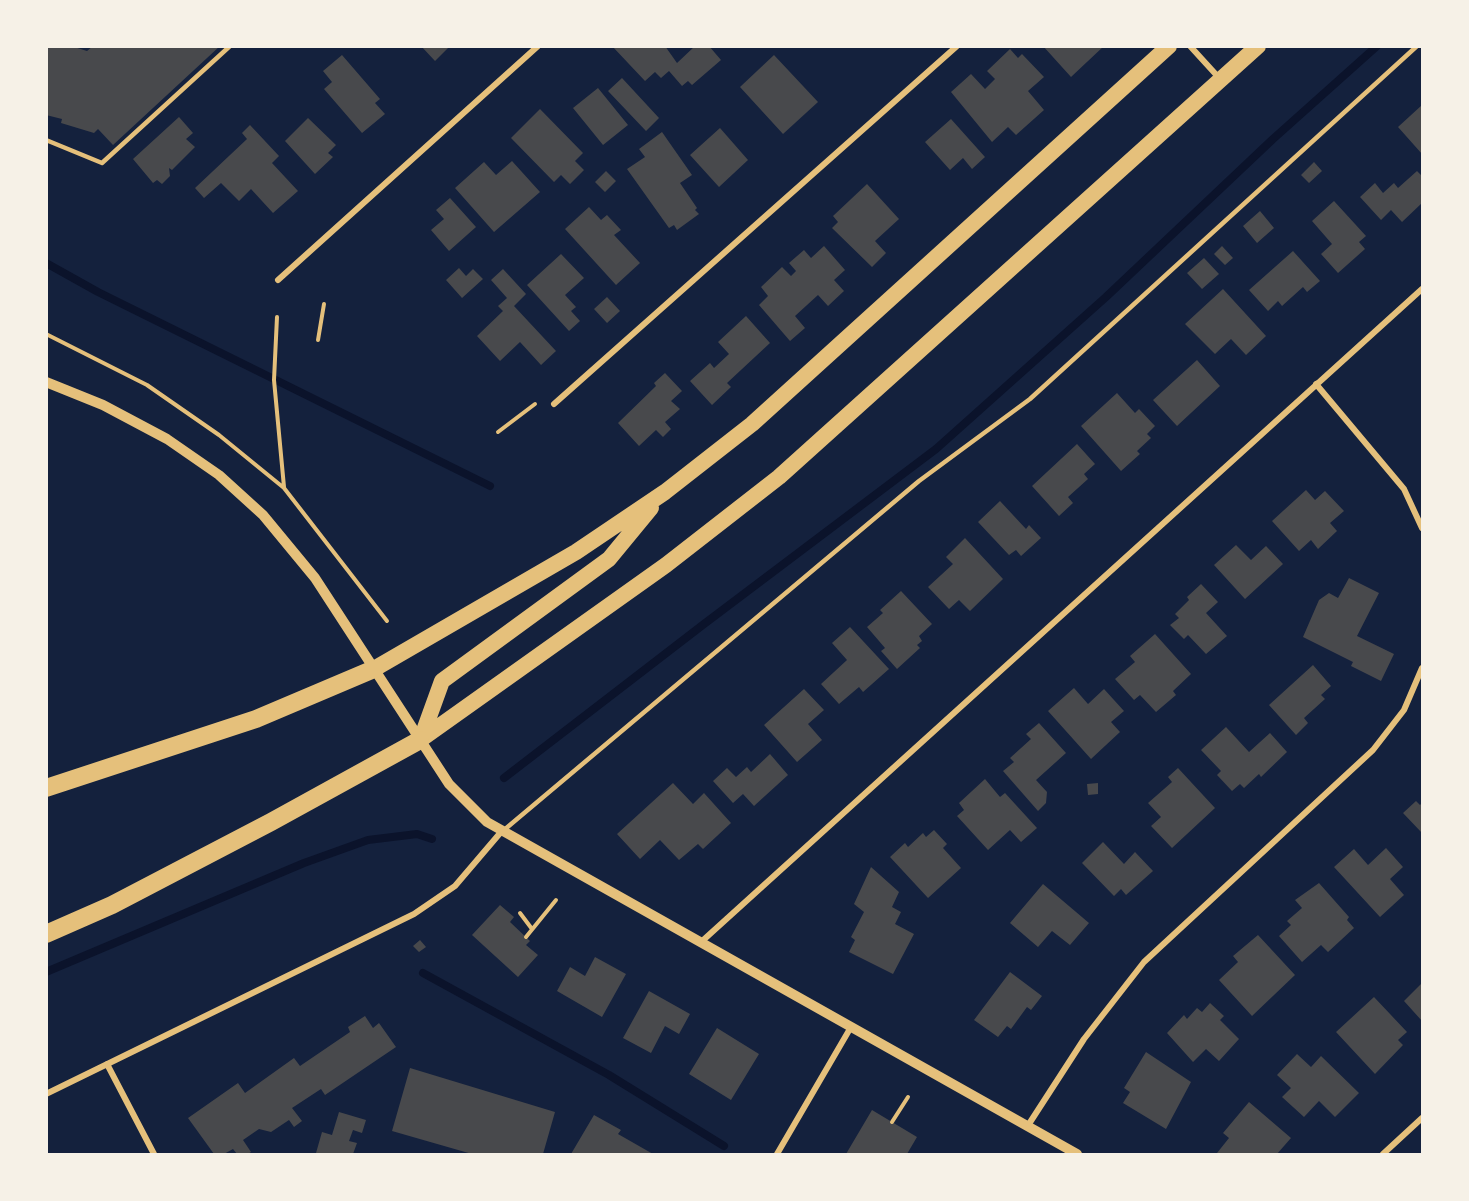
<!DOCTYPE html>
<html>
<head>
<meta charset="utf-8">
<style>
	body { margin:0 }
	#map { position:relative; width:1469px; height:1201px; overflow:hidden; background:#14213d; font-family:"Work Sans",sans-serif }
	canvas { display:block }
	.frame { position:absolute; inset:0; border:48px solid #f6f1e7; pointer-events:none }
</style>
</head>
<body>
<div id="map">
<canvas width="1469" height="1201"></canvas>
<div class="frame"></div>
</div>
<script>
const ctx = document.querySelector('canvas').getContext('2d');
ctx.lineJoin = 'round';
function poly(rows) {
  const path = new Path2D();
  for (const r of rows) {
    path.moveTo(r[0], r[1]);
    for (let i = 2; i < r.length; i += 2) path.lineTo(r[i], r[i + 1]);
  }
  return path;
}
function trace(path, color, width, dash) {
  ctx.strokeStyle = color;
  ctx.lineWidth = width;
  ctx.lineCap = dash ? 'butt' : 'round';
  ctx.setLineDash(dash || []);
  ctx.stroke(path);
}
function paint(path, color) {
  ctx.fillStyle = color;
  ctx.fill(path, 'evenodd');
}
const stream = poly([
	[46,263,98,292,490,486],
	[504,778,704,624,936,449,1106,297,1273,139,1377,46],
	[46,972,304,863,368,840,417,834,432,839],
	[423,973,609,1075,724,1146]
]);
const building = poly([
	[46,46,71,46,87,51,93,46,220,46,113,145,98,129,94,133,61,123,62,119,46,115],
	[421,46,450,46,435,61],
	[612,46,665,46,677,63,695,46,709,46,721,60,692,85,688,81,682,86,669,71,661,78,655,72,645,81],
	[1043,46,1104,46,1071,77],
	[1010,49,1018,58,1022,54,1044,77,1028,91,1044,110,1016,135,1008,127,992,142,951,92,971,74,985,89,995,79,987,71],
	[342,55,380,99,375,103,385,114,362,133,324,89,332,82,323,71],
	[774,55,818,102,783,134,740,87],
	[622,78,659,118,646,131,608,91],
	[598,88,628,125,603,145,573,108],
	[1422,105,1422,154,1398,127],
	[540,109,583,153,575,161,584,170,570,184,561,175,554,182,511,138],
	[179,117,193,133,186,139,195,147,172,170,169,168,170,176,162,184,157,180,153,183,133,159],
	[308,118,336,145,328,153,333,157,315,174,285,141],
	[951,119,985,157,972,169,963,158,950,170,925,142],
	[250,125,279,156,272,163,298,191,273,213,251,189,239,201,221,183,204,198,195,188,247,139,242,133],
	[720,128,748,160,719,187,690,155],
	[662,132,692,175,680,183,697,208,695,210,699,214,677,230,674,225,669,228,627,169,645,157,639,149],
	[512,161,540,192,494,232,455,188,484,162,496,175],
	[1314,162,1322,171,1309,183,1301,175],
	[606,171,616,181,605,192,595,182],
	[1417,171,1422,176,1422,203,1402,222,1391,210,1381,220,1360,197,1375,183,1383,193,1394,183,1398,188],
	[867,184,899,219,875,241,886,253,872,267,832,228,838,222,833,216],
	[450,198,476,227,449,251,431,230,444,219,436,210],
	[1334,201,1366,236,1359,242,1365,249,1338,273,1321,254,1332,244,1312,221],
	[589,207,601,220,607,215,621,230,614,235,640,263,616,285,565,229],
	[1260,211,1274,228,1257,243,1243,226],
	[824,246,845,270,834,280,844,291,828,306,818,295,795,316,805,328,790,341,759,305,768,296,761,287,782,267,791,276,796,271,789,263,804,250,811,258],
	[1222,246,1233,258,1225,265,1214,254],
	[1293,251,1320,281,1307,292,1303,287,1282,306,1278,301,1268,311,1249,290],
	[561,254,584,278,565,295,576,307,571,311,580,321,569,331,527,285],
	[1204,258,1219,274,1202,289,1187,273],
	[459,268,466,276,473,269,483,279,462,298,446,280],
	[503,269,526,294,514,306,556,351,541,365,520,342,500,361,477,336,503,311,498,306,507,298,491,280],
	[1223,289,1266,336,1246,355,1231,339,1215,354,1185,324],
	[607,297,620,311,607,323,594,309],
	[746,316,770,343,727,383,731,387,712,405,690,381,710,363,714,368,729,354,718,342],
	[1197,360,1220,386,1177,426,1153,400],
	[665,373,682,391,671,401,680,409,665,422,671,429,663,437,656,430,639,446,618,423,656,386,654,383],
	[1117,393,1135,413,1139,409,1155,426,1147,434,1151,438,1137,451,1140,454,1121,471,1081,426],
	[1077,444,1095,464,1084,474,1088,479,1068,497,1073,503,1059,516,1032,486],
	[1306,490,1315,500,1325,491,1344,511,1330,523,1337,531,1318,549,1311,540,1299,551,1272,521],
	[1000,501,1026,529,1029,525,1041,538,1021,556,1016,550,1009,555,978,522],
	[965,538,1003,579,970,611,959,600,949,609,928,587,953,564,946,557],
	[1236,545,1251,560,1266,546,1283,564,1245,599,1214,565],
	[1349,578,1379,593,1357,636,1394,654,1381,681,1351,666,1353,662,1303,637,1319,600,1329,593,1338,598],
	[1201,584,1218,602,1206,613,1227,636,1206,654,1188,635,1184,639,1170,625,1179,618,1175,614,1189,600,1187,597],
	[901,591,932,624,919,636,922,641,917,645,920,648,897,669,881,651,885,648,867,627,883,613,880,610],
	[850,627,889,669,863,692,859,687,839,704,821,684,847,660,832,643],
	[1155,634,1191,674,1173,691,1176,695,1156,712,1140,695,1134,700,1115,679,1135,662,1130,656],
	[1313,665,1331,686,1321,695,1325,699,1304,718,1308,723,1296,735,1269,705],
	[1074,688,1088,704,1104,689,1124,711,1111,722,1120,732,1091,759,1048,711],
	[804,689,824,710,808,724,822,740,797,762,764,725],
	[1039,723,1066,753,1036,780,1047,792,1046,803,1038,811,1003,771,1014,762,1010,758,1031,739,1026,734],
	[1226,727,1249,752,1270,733,1287,752,1261,777,1259,774,1244,788,1240,784,1232,791,1217,775,1221,771,1201,750],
	[770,754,788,775,754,806,743,794,733,803,713,781,727,768,736,777,747,767,751,772],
	[1178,768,1215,808,1172,848,1151,826,1161,817,1148,803,1172,782,1168,777],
	[985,779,1000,797,1005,793,1037,828,1021,842,1010,830,988,850,957,816,964,810,959,803],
	[673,783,693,804,704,793,731,823,703,849,698,844,679,860,660,840,640,859,617,834],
	[1098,783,1098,794,1088,795,1087,784],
	[1416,801,1420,805,1422,803,1422,833,1403,813],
	[934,830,947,844,943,848,961,868,928,898,890,857,905,843,908,847,923,833,926,837],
	[1103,842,1124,864,1135,852,1153,871,1126,895,1121,889,1114,896,1082,863],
	[1386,848,1403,867,1390,879,1404,895,1380,917,1334,867,1354,849,1368,865],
	[871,867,899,892,892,907,901,912,895,924,914,934,893,974,849,952,855,940,851,937,864,912,854,904],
	[1319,883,1349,917,1347,920,1354,928,1328,952,1321,945,1302,962,1279,936,1291,925,1287,921,1302,908,1295,900],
	[1043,884,1089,923,1070,945,1052,931,1038,947,1010,923],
	[500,905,514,917,510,922,530,941,526,945,538,955,518,977,472,935],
	[1258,935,1295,975,1252,1016,1219,980,1238,962,1233,956],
	[420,940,426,947,419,952,413,946],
	[595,957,626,974,602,1017,557,991,570,967,585,976],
	[1010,972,1042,996,1031,1010,1027,1007,1011,1029,1007,1026,998,1037,974,1020],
	[1422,983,1422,1021,1404,1001],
	[649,991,690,1014,679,1034,665,1026,651,1053,623,1038],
	[1374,997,1407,1032,1398,1040,1403,1045,1375,1074,1336,1032],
	[1210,1003,1224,1016,1220,1020,1239,1039,1219,1061,1206,1049,1193,1062,1167,1033,1184,1015,1187,1019,1197,1008,1202,1012],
	[365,1016,373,1028,379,1023,396,1047,325,1095,321,1089,292,1108,302,1121,294,1127,289,1120,271,1132,259,1129,243,1140,251,1152,248,1154,237,1154,233,1149,224,1154,214,1154,188,1118,238,1083,245,1093,294,1058,300,1066,350,1032,348,1027],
	[717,1028,759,1054,731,1100,689,1074],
	[1146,1052,1191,1082,1166,1129,1123,1103,1130,1092,1124,1088],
	[1297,1054,1311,1067,1321,1056,1359,1093,1335,1117,1319,1101,1304,1117,1282,1097,1291,1088,1277,1075],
	[410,1068,555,1112,543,1154,472,1154,392,1131],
	[1249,1102,1291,1138,1277,1154,1219,1154,1217,1153,1229,1138,1223,1133],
	[872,1110,917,1137,907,1154,846,1154],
	[339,1112,366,1120,362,1133,353,1130,349,1141,357,1143,353,1154,316,1153,322,1132,332,1135],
	[594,1115,621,1130,618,1134,653,1154,571,1154]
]);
const path = poly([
	[277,317,274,380,284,487],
	[46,334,147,385,219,435,284,488,387,621],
	[318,340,324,304],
	[498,432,535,404],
	[520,913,532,929],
	[526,937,556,900],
	[892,1122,908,1097]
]);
const service = poly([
	[46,140,102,163,230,46],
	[504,830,919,481,1030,399,1417,46]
]);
const minor = poly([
	[1190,46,1221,80],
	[278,280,538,46],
	[1316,384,1404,489,1422,528],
	[554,404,957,46],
	[700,943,1422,289],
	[107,1064,154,1154],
	[46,1094,414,914,455,886,501,832],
	[1027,1127,1084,1039,1144,962,1373,750,1404,710,1422,668],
	[777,1154,851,1027],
	[1383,1154,1422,1118]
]);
const tertiary = poly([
	[46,382,103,405,167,439,219,475,263,515,315,578,449,784,487,822,1077,1154]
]);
const trunk = poly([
	[374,669,576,552,665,492,752,424,1169,46],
	[421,739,442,681,609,559,651,508],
	[420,740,666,565,779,477,1258,46]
]);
const motorway = poly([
	[46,788,256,719,374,669],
	[46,934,112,905,271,822,420,740]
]);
trace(stream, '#0b132b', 8);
paint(building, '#48494c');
trace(path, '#e5c07b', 4);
trace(service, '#e5c07b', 4.5);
trace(minor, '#e5c07b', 6);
trace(tertiary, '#e5c07b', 10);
trace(trunk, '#e5c07b', 16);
trace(motorway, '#e5c07b', 18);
</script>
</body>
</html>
